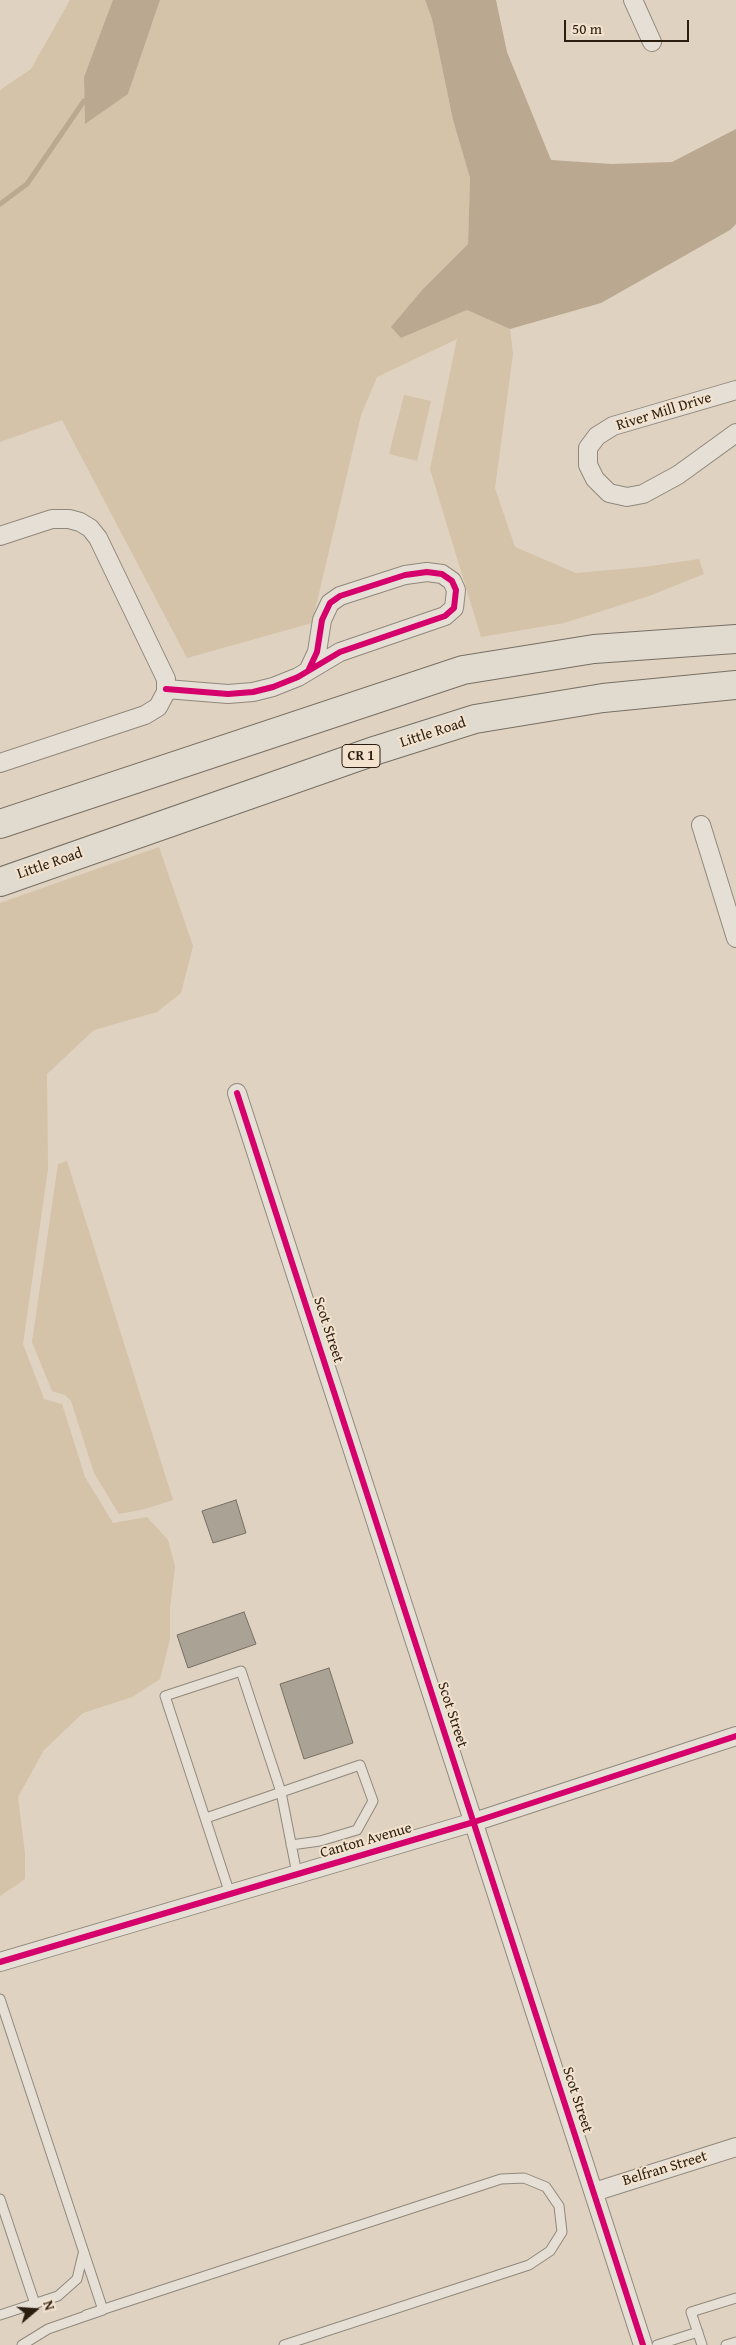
<!DOCTYPE html>
<html>
<head>
<meta charset="utf-8">
<style>
	body { margin:0 }
	#map { position:relative; width:736px; height:2345px; overflow:hidden; background:#dfd2c0; font-family:"Gentium Book Plus",serif }
	canvas { display:block }
	.north { position:absolute; left:10px; top:2285px; width:50px; height:50px; -webkit-text-stroke:4px #f3e3ce; paint-order:stroke; rotate:72deg; font-size:14px; font-weight:700; line-height:20px; text-align:center; color:#2b1e10 }
	.north::after { content:''; display:block; margin:auto; width:18px; height:22px; background:#2b1e10; clip-path:polygon(50% 0,100% 100%,50% 72%,0 100%) }
	.scale { position:absolute; left:564px; top:20px; width:125px; height:22px; box-sizing:border-box; border:2px solid #2b1e10; border-top:0; padding-left:6px; font-size:15px; line-height:18px; white-space:nowrap; color:#2b1e10; -webkit-text-stroke:4px #f3e3ce; paint-order:stroke }
</style>
</head>
<body>
<div id="map">
<canvas width="736" height="2345"></canvas>
<div class="north">N</div>
<div class="scale">50 m</div>
</div>
<script>
const ctx = document.querySelector('canvas').getContext('2d');
ctx.lineJoin = 'round';
function paint(path, color) {
  ctx.fillStyle = color;
  ctx.fill(path, 'evenodd');
}
function poly(rows) {
  const path = new Path2D();
  for (const r of rows) {
    path.moveTo(r[0], r[1]);
    for (let i = 2; i < r.length; i += 2) path.lineTo(r[i], r[i + 1]);
  }
  return path;
}
function trace(path, color, width, dash) {
  ctx.strokeStyle = color;
  ctx.lineWidth = width;
  ctx.lineCap = dash ? 'butt' : 'round';
  ctx.setLineDash(dash || []);
  ctx.stroke(path);
}
function label(font, color, halo, rows, align = 'center') {
  ctx.font = font + ' "Gentium Book Plus",serif';
  ctx.lineWidth = 4;
  ctx.setLineDash([]);
  ctx.textBaseline = 'middle';
  ctx.strokeStyle = halo;
  ctx.fillStyle = color;
  for (const [text, x, y, turn = 0] of rows) {
    ctx.save();
    ctx.translate(x, y);
    ctx.rotate((+turn || 0) * Math.PI / 180);
    ctx.textAlign = isNaN(turn) ? turn : align;
    if (halo) ctx.strokeText(text, 0, 0);
    ctx.fillText(text, 0, 0);
    ctx.restore();
  }
}
const green = poly([
	[70,0,113,0,114,2,84,77,85,123,128,94,160,0,425,0,432,19,453,120,470,178,468,244,423,289,401,338,467,310,510,329,513,354,495,488,515,547,576,573,644,567,699,559,704,574,649,596,564,623,481,637,430,469,457,339,377,377,361,415,312,623,187,658,62,420,0,442,0,90,31,69],
	[404,395,431,401,417,461,389,454],
	[159,847,193,946,181,993,157,1012,94,1030,47,1074,48,1169,23,1344,44,1399,62,1404,85,1477,113,1523,147,1517,168,1540,175,1566,170,1609,170,1639,160,1679,132,1697,83,1713,44,1750,18,1797,25,1853,25,1879,0,1896,0,903],
	[67,1161,173,1500,145,1509,119,1514,94,1473,71,1401,65,1395,52,1391,32,1342,58,1164]
]);
const water = poly([
	[113,0,160,0,128,94,85,124,84,77],
	[425,0,496,0,507,52,551,160,612,164,672,162,736,129,736,224,730,230,601,303,510,329,467,310,401,338,391,327,423,289,468,244,470,178,453,120,432,19]
]);
const stream = poly([
	[0,204,27,184,84,101]
]);
const building = poly([
	[236,1500,246,1533,213,1543,202,1511,236,1500],
	[244,1612,256,1644,188,1668,177,1635,244,1612],
	[329,1668,353,1743,304,1759,280,1684,329,1668]
]);
const service = poly([
	[206,1818,360,1765,373,1801,357,1830,320,1841,291,1845],
	[230,1894,165,1696,241,1671,281,1792,297,1874],
	[0,1999,103,2310,48,2329,22,2345],
	[0,2199,35,2304],
	[0,2315,58,2296,77,2279,83,2254],
	[86,2315,501,2179,524,2178,546,2187,559,2206,562,2232,550,2251,529,2265,284,2345],
	[657,2345,698,2332],
	[702,2345,691,2312,736,2298],
	[726,2345,736,2342]
]);
const minor = poly([
	[633,0,652,42],
	[736,390,613,426,597,436,588,448,588,465,595,479,609,493,627,497,643,494,678,475,736,433],
	[0,536,52,519,69,519,80,522,90,528,98,538,166,679,166,692,158,707,145,715,0,763],
	[166,689,228,694,253,692,273,687,298,677,340,652,445,616,454,608,456,590,452,581,442,574,427,572,405,575,340,596,330,603,322,620,317,652,309,669],
	[701,825,736,938],
	[237,1093,643,2345],
	[0,1962,474,1822,736,1736],
	[594,2192,736,2147]
]);
const primary = poly([
	[0,824,463,670,594,649,736,639],
	[0,882,377,750,475,719,603,698,736,685]
]);
const cycleway = poly([
	[166,689,228,694,253,692,273,687,298,677,340,652,445,616,454,608,456,590,452,581,442,574,427,572,405,575,340,596,330,603,322,620,317,652,309,669],
	[237,1093,643,2345],
	[0,1962,474,1822,736,1736]
]);
const shields = [
	[361,756,38]
];
const shieldNames = [
	["CR 1",361,756]
];
const streetNames = [
	["River Mill Drive",664,412,-17],
	["Little Road",433,733,-18],
	["Little Road",50,864,-19],
	["Scot Street",328,1330,72],
	["Scot Street",452,1715,72],
	["Canton Avenue",366,1841,-16],
	["Scot Street",577,2100,72],
	["Belfran Street",665,2169,-17]
];
paint(green, '#d4c2a9');
paint(water, '#baa890');
trace(stream, '#baa890', 5);
paint(building, '#aba296');
trace(building, '#776f64', 1);
trace(service, '#90887c', 11);
trace(minor, '#90887c', 20);
trace(primary, '#776f64', 30);
trace(service, '#e6dfd6', 9);
trace(minor, '#e6dfd6', 18);
trace(primary, '#e1dacf', 28);
trace(cycleway, '#d6006c', 6);
for (const [x, y, w] of shields) {
  const box = new Path2D();
  box.roundRect(x - w / 2, y - 11.5, w, 23, 4);
  ctx.fillStyle = '#f3e3ce';
  ctx.fill(box);
  trace(box, '#2b1e10', 1);
}
label('bold 14px', '#2b1e10', null, shieldNames);
label('15px', '#2b1e10', '#f3e3ce', streetNames);
</script>
</body>
</html>
